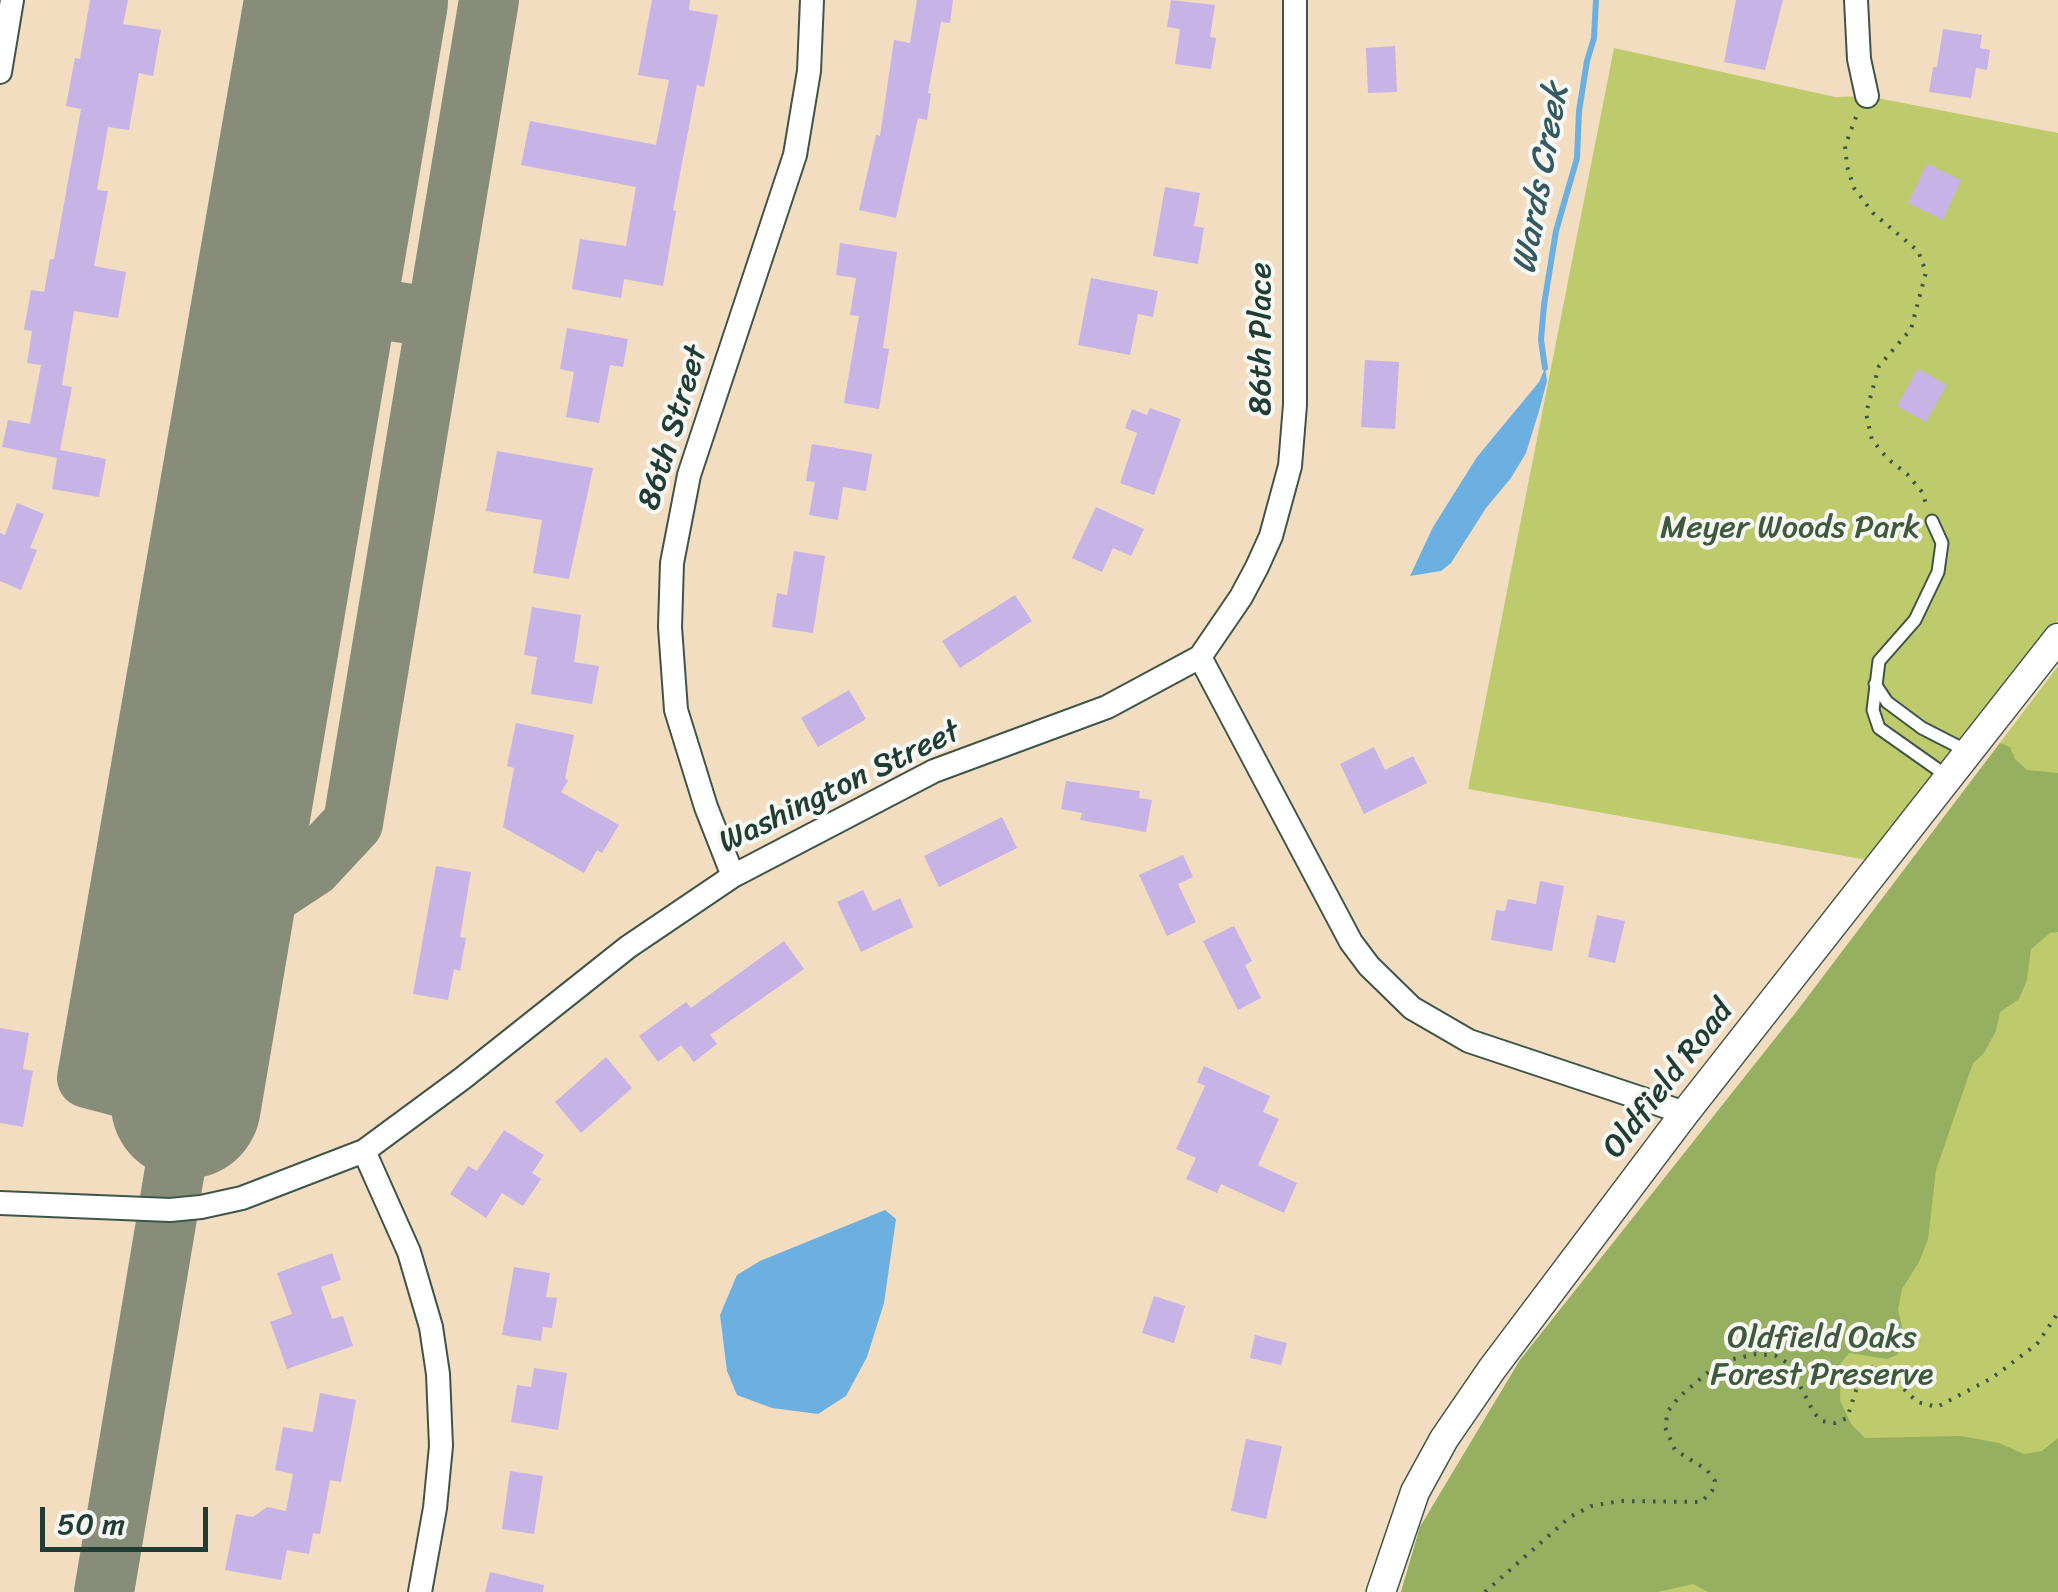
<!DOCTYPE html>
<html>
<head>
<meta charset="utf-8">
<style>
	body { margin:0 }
	#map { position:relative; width:2058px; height:1592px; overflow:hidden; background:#f2ddc1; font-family:Sriracha,sans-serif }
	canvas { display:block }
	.scale { position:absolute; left:40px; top:1507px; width:168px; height:45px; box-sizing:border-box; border:5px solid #1f3d34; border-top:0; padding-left:12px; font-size:30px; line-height:35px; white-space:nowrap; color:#1f3d34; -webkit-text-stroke:8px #f6f6f2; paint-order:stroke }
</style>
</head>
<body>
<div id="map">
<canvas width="2058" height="1592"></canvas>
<div class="scale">50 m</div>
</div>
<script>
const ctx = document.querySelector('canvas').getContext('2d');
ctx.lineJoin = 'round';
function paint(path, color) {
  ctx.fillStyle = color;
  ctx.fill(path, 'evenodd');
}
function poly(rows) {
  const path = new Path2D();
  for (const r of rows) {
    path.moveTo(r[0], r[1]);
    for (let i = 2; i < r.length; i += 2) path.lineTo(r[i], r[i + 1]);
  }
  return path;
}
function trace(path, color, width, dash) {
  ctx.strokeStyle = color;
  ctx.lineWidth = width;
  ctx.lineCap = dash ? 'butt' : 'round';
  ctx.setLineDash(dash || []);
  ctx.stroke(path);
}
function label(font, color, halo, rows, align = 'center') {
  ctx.font = font + ' Sriracha,sans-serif';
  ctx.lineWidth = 8;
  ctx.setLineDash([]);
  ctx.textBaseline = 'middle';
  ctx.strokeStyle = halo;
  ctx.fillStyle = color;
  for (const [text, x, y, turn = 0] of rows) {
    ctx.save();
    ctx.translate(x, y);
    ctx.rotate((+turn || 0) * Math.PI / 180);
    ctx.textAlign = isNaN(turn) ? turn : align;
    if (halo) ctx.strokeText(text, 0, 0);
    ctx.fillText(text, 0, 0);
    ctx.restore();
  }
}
const green = poly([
	[1614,48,1835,97,1867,96,2058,133,2058,620,1873,861,1468,789],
	[2058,666,2058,1592,1401,1592,1420,1527,1520,1360,1797,1011]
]);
const forest = poly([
	[2000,743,2010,747,2015,759,2027,770,2058,773,2058,932,2050,933,2031,949,2027,980,2019,999,2000,1012,1996,1031,1984,1053,1973,1063,1936,1170,1928,1239,1919,1262,1902,1289,1898,1309,1905,1340,1897,1355,1887,1359,1849,1353,1841,1363,1840,1400,1851,1424,1865,1438,1960,1436,1999,1443,2024,1454,2042,1451,2058,1438,2058,1592,1708,1592,1693,1584,1658,1592,1401,1592,1420,1527,1520,1360,1797,1011]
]);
const water = poly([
	[1545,368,1547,381,1539,411,1526,453,1511,478,1486,508,1451,563,1441,571,1410,576,1433,527,1477,457,1539,382],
	[885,1210,896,1219,884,1303,867,1357,846,1396,818,1414,772,1408,737,1395,727,1371,720,1315,737,1275,760,1261]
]);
const stream = poly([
	[1545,368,1541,340,1544,305,1556,231,1577,158,1579,111,1587,61,1594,38,1596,0]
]);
const taxiway = poly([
	[225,285,436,318],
	[216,930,312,867,353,823,489,0],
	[104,1592,186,1104,87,1078,274,0]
]);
const runway = poly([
	[186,1104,373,0]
]);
const building = poly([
	[90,0,128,0,123,24,161,30,153,76,139,73,129,130,108,127,97,190,108,191,94,266,126,272,118,318,74,311,62,385,72,387,60,450,106,459,99,497,52,489,57,458,2,447,8,420,30,424,41,365,27,363,32,331,24,330,31,290,44,292,50,259,54,259,81,109,66,106,75,58,80,59],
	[652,0,690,0,689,10,718,15,704,87,697,85,673,210,676,211,663,286,624,279,621,298,572,289,580,239,626,246,636,187,521,165,530,121,656,145,669,80,638,75],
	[917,0,953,0,950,23,941,22,928,93,931,94,927,120,918,118,896,218,859,210,876,135,880,136,894,40,910,43],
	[1171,0,1215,5,1210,37,1216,38,1211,69,1175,64,1180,29,1167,27],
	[1736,0,1783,0,1765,70,1724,62],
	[1943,29,1982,35,1980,48,1990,50,1987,70,1976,68,1971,98,1929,92,1933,67,1937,67],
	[1395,46,1397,92,1368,93,1366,48],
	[1927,164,1961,180,1943,220,1908,203],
	[1165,187,1200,193,1194,226,1204,228,1198,264,1153,256],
	[840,243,897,252,883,348,889,349,879,409,844,403,859,316,850,315,856,278,836,275],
	[1091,278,1158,291,1153,317,1138,314,1130,355,1078,345],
	[567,328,628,339,623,367,610,365,599,423,566,417,574,372,560,369],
	[1365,360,1399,362,1395,429,1361,427],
	[1918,369,1947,385,1926,422,1897,406],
	[1150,408,1181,419,1154,495,1120,483,1137,433,1125,428,1132,409,1147,415],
	[812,444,872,454,866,491,843,487,838,520,809,515,815,482,806,481],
	[497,451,593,468,569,579,533,573,542,520,486,511],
	[17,503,44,514,30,548,37,550,21,590,0,581,0,533,5,535],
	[1096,507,1144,529,1131,556,1113,548,1102,572,1072,558],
	[794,551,825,556,813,633,772,627,777,593,787,595],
	[1015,595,1032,621,960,668,942,641],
	[532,607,581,615,574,662,599,666,592,704,531,694,537,657,524,655],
	[849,690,866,719,818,747,801,718],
	[516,723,574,735,565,778,568,781,561,792,619,825,602,853,597,850,584,873,503,827,514,768,507,766],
	[1374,747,1385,770,1413,756,1427,783,1364,814,1340,764],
	[1066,781,1140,791,1139,798,1152,800,1146,832,1080,820,1082,813,1061,809],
	[1002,817,1017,848,939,887,924,856],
	[1183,855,1193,877,1178,884,1196,922,1167,936,1139,875],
	[436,866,471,872,460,937,466,938,460,971,454,969,448,1000,413,994],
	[1540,881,1564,886,1552,951,1491,940,1496,910,1505,911,1508,899,1536,904],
	[863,890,873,911,900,898,913,927,861,952,837,902],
	[1597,915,1625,921,1615,963,1588,957],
	[1234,926,1252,961,1245,965,1261,998,1238,1010,1203,941],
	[784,941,804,969,710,1035,717,1044,694,1062,681,1045,658,1062,639,1036,686,1002,691,1008],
	[0,1028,29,1033,23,1069,33,1071,23,1127,0,1123],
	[606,1057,632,1088,581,1133,555,1102],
	[1204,1066,1270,1096,1263,1112,1279,1119,1258,1165,1297,1183,1284,1213,1221,1184,1217,1193,1186,1179,1196,1158,1176,1149,1205,1086,1197,1082],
	[504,1130,544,1155,532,1173,541,1179,523,1206,502,1193,486,1218,450,1194,468,1166,477,1171],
	[332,1253,341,1280,321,1287,332,1319,343,1316,353,1346,287,1369,270,1322,292,1314,277,1273],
	[514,1267,550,1273,546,1297,557,1298,552,1328,543,1327,541,1341,502,1335],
	[1154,1296,1185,1306,1174,1343,1142,1333],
	[1255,1335,1287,1343,1281,1365,1250,1358],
	[534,1368,567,1373,558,1430,511,1422,517,1385,531,1387],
	[320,1393,356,1400,341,1482,330,1480,320,1534,313,1533,309,1554,287,1550,281,1580,225,1570,236,1514,253,1517,267,1507,286,1511,293,1474,275,1470,283,1427,313,1432],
	[1246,1439,1282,1446,1266,1519,1231,1511],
	[510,1471,543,1476,534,1534,502,1529],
	[490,1572,544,1585,543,1592,485,1592]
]);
const path = poly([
	[1856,117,1845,146,1847,166,1854,188,1873,213,1918,251,1926,272,1911,329,1879,366,1866,413,1872,440,1888,459,1907,474,1922,492,1927,507],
	[1485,1592,1570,1517,1591,1506,1620,1501,1701,1502,1712,1491,1715,1481,1707,1470,1675,1450,1665,1427,1668,1411,1679,1397,1720,1362,1756,1354,1776,1356,1789,1364,1814,1413,1822,1421,1835,1423,1847,1418,1862,1372,1868,1366,1887,1372,1917,1402,1937,1407,1992,1378,2037,1344,2058,1313]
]);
const service = poly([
	[1932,521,1942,543,1938,572,1915,620,1879,661,1873,710,1879,728,1947,776],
	[1875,684,1887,702,1922,728,1967,751]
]);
const minor = poly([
	[1856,0,1859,59,1867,96],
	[0,72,12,0],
	[1200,657,1351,942,1369,966,1412,1008,1469,1041,1685,1113],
	[733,876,706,807,676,710,670,627,672,563,689,475,795,155,809,71,812,0],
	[364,1151,409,1252,431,1327,438,1374,441,1446,435,1508,420,1592],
	[0,1203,170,1210,201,1207,242,1198,364,1151,463,1078,628,947,733,876,934,771,1107,707,1200,657,1241,597,1257,567,1271,536,1290,466,1295,405,1295,0]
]);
const tertiary = poly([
	[1381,1592,1415,1492,1444,1439,1492,1369,1685,1113,2058,638]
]);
const streetNames = [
	["86th Place",1262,339,-90],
	["86th Street",674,428,-73],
	["Washington Street",840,788,-26],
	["Oldfield Road",1669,1080,-52]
];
const parkNames = [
	["Meyer Woods Park",1790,529],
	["Oldfield Oaks",1822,1339],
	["Forest Preserve",1822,1376]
];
const waterNames = [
	["Wards Creek",1542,179,-80]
];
paint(green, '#bdcb6d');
paint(forest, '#96af60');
paint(water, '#6cb0e2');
trace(stream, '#6cb0e2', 6);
trace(taxiway, '#888d7a', 60);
trace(runway, '#888d7a', 150);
paint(building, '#c7b3e6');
trace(service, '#3f5549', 15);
trace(minor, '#3f5549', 26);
trace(tertiary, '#3f5549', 31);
trace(path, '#3f5549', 4, [2.5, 8]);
trace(service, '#fff', 11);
trace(minor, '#fff', 22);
trace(tertiary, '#fff', 28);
label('32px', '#1f3d34', '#f6f6f2', streetNames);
label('32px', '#3f593f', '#f6f6f2', parkNames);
label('italic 35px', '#325a60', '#f6f6f2', waterNames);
</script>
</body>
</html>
